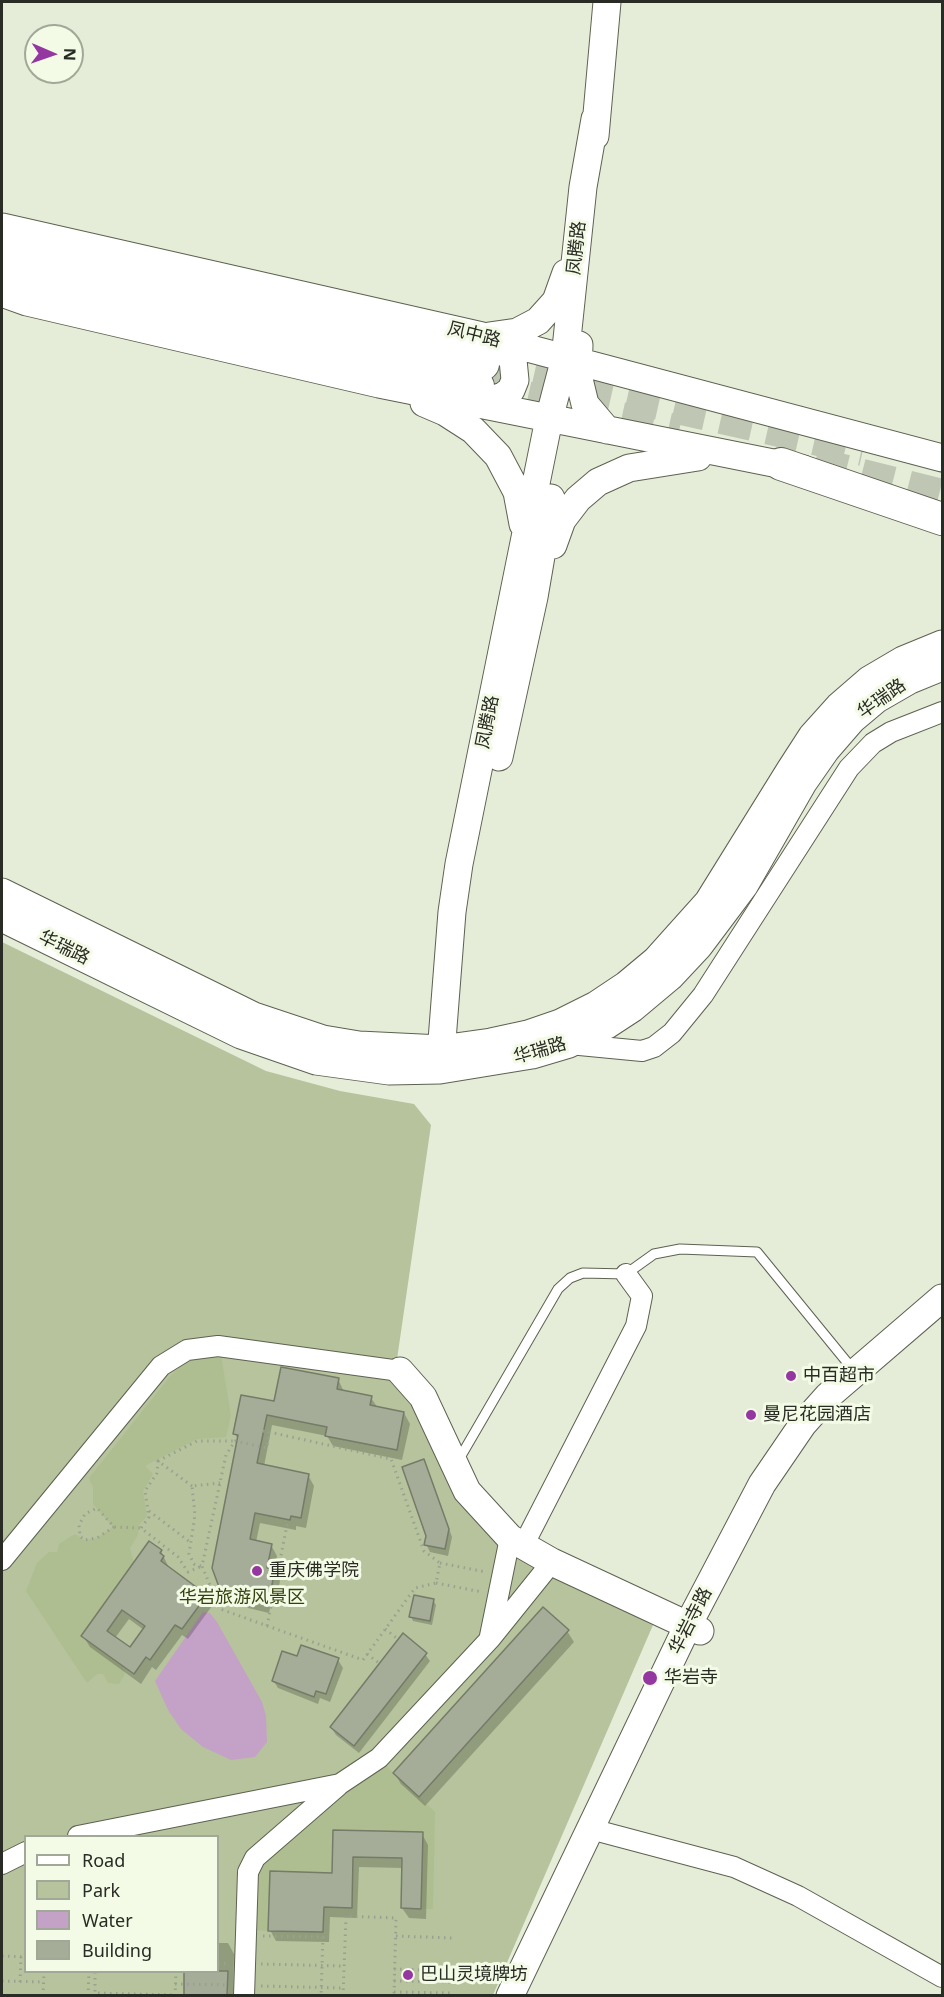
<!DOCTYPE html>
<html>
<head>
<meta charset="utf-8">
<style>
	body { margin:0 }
	#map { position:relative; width:944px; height:1997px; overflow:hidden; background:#e5edd8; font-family:"Noto Sans",sans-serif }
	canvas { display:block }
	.frame { position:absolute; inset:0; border:3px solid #292c24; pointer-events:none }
	.legend { position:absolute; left:24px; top:1835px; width:195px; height:138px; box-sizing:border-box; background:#f3fae5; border:2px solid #a2a898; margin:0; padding:8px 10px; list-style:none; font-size:18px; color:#292c24 }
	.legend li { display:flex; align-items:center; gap:12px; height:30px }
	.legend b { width:30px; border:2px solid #a2a898 }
	.north { position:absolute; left:24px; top:24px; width:60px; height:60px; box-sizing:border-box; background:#f3fae5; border:2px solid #a2a898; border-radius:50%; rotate:92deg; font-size:16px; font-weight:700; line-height:24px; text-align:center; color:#292c24 }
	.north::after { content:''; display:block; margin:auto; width:21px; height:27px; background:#9537a0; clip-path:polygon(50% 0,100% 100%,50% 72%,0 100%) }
</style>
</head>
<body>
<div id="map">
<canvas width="944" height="1997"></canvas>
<div class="frame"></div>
<ul class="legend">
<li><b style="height:8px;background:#fff"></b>Road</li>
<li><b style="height:16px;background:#b6c39d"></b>Park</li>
<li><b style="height:16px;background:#c4a2c7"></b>Water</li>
<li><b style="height:16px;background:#a5ad98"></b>Building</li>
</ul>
<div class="north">N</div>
</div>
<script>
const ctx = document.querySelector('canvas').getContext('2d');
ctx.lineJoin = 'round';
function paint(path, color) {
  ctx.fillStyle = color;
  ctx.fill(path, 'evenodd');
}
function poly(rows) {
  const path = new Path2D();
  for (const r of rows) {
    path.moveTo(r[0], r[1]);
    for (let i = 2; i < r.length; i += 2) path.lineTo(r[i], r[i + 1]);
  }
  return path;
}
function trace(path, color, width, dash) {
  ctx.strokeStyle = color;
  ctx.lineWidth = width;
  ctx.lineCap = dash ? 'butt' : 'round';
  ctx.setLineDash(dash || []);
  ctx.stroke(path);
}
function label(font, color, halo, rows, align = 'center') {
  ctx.font = font + ' "Noto Sans","Noto Sans SC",sans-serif';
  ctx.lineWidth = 6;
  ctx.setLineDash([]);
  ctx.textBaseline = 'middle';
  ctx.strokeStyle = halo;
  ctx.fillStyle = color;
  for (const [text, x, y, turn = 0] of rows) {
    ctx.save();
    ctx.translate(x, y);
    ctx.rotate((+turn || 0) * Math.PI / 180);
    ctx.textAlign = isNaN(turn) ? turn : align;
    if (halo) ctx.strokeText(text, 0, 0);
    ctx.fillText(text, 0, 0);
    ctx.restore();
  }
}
const green = poly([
	[2,942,266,1071,340,1091,414,1104,431,1125,395,1373,494,1538,653,1625,493,1995,2,1995],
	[26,1836,218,1836,218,1972,26,1972]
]);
const forest = poly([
	[221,1355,231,1416,226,1437,197,1439,145,1466,153,1474,143,1491,147,1516,139,1525,138,1535,130,1548,134,1563,82,1636,122,1665,125,1674,119,1684,108,1683,103,1674,97,1674,87,1683,26,1591,37,1563,49,1552,57,1552,59,1544,75,1534,84,1540,97,1538,113,1527,93,1504,93,1487,89,1478,172,1374,189,1359],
	[383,1763,435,1812,433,1909,421,1909,423,1832,334,1830,331,1907,324,1907,325,1873,271,1871,268,1931,252,1930,254,1873,260,1861,343,1789]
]);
const water = poly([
	[203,1612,210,1613,217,1622,262,1702,266,1716,267,1742,255,1757,231,1760,203,1747,181,1729,168,1710,155,1681]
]);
const shadow = poly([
	[338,1379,344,1392,371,1398,378,1408,404,1413,410,1424,402,1460,333,1446,327,1436,272,1425,264,1466,308,1475,314,1486,306,1528,296,1526,296,1530,260,1523,256,1542,271,1545,277,1556,274,1571,280,1581,275,1605,271,1604,269,1613,248,1608,243,1600,226,1597,220,1586,239,1441,235,1434,275,1403],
	[424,1461,452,1537,448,1556,430,1552,426,1544],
	[161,1551,169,1568,206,1596,212,1606,188,1639,182,1635,156,1670,152,1667,141,1684,90,1647,83,1636],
	[129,1619,144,1630,130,1649,115,1638],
	[433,1600,436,1605,432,1625,413,1621,411,1616],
	[567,1631,574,1642,425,1806,401,1784,395,1774],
	[425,1654,430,1661,359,1753,336,1735,331,1727],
	[298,1658,338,1660,343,1668,330,1702,320,1698,318,1704,278,1688,273,1680],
	[335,1831,422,1834,428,1845,426,1919,409,1918,402,1908,403,1868,359,1867,357,1918,330,1917,329,1942,276,1941,270,1930,334,1874],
	[218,1923,219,1943,228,1943,234,1954,233,1996,185,1996,186,1972,218,1972]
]);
const building = poly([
	[281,1367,339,1378,337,1389,372,1396,370,1405,404,1412,397,1450,325,1436,327,1427,267,1415,257,1463,309,1474,301,1518,291,1516,290,1520,255,1513,250,1539,272,1544,267,1568,275,1569,270,1595,266,1594,264,1603,240,1598,242,1591,219,1587,212,1568,238,1435,233,1434,241,1395,274,1401,281,1367],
	[424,1459,449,1529,445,1549,424,1545,426,1536,402,1467,424,1459],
	[149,1541,162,1550,160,1553,164,1556,161,1561,207,1595,182,1629,175,1625,150,1660,146,1657,134,1674,81,1636,149,1541],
	[122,1610,145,1626,130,1647,107,1631,122,1610],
	[414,1595,434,1599,430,1621,409,1617,414,1595],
	[543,1607,569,1630,419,1797,393,1773,543,1607],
	[403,1633,427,1653,354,1746,330,1727,403,1633],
	[301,1645,339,1658,326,1694,316,1691,314,1697,272,1681,282,1651,297,1656,301,1645],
	[333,1830,423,1832,421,1909,401,1908,402,1858,353,1857,352,1908,324,1907,323,1932,268,1931,270,1871,332,1873,333,1830],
	[184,1971,228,1971,227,1995,184,1995,184,1971]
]);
const primaryTunnel = poly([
	[487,365,863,450],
	[481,387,679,431],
	[815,463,942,495]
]);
const path = poly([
	[263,1431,269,1432,391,1459,424,1551,440,1563,436,1583,415,1588,363,1660,220,1609,202,1566,226,1455,235,1441,267,1448,269,1432],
	[158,1461,197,1441,235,1441],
	[192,1486,158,1461,157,1473,145,1491,149,1517,141,1528,178,1557,188,1572,202,1566],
	[149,1511,190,1542],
	[114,1527,97,1538,84,1540,80,1536,79,1525,85,1514,97,1508,114,1527,141,1528],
	[440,1563,486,1572],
	[201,1566,194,1564,189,1554,195,1515,192,1486,220,1483],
	[436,1583,482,1592],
	[267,1626,288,1520],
	[385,1629,398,1639],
	[367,1654,379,1663],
	[263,1936,323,1937,321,1996],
	[396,1936,453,1938],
	[2,1956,26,1957],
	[218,1963,228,1964],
	[261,1964,344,1966],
	[394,1969,452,1971],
	[95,1972,95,1993,175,1995],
	[2,1981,44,1982],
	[394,1981,451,1982],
	[20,1982,21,1957],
	[175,1984,228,1985],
	[261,1986,343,1988],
	[394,1992,451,1993],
	[43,1996,44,1972],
	[88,1996,89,1972],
	[175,1996,176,1972],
	[343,1996,346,1916,396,1918,394,1996]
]);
const lane = poly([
	[458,1461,558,1289,570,1278,583,1273,626,1274,654,1254,680,1249,757,1252,855,1372]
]);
const street = poly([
	[569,1044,642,1051,654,1047,672,1033,703,995,849,768,873,743,891,732,942,712],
	[523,1546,636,1326,642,1296,626,1274],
	[2,1560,161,1366,187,1350,218,1346,400,1371],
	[490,1636,510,1538],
	[602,1832,734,1867,798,1896,942,1977],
	[78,1836,340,1784,379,1758,490,1639,552,1562],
	[2,1864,26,1852],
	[244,1996,248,1872,255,1858,338,1786]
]);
const secondary = poly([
	[595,136,607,2],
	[2,227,482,336,942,458],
	[2,293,27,302,379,384,803,469],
	[489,336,517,332,538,321,556,301,566,273],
	[579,345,578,375,585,404,607,430],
	[475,399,492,400,503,396,511,390,515,380,513,360,501,347,488,340],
	[424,403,445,412,473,430,498,456,517,492,523,524],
	[553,545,562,520,578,499,598,482,629,468,698,457],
	[499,757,534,597,551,498],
	[2,892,254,1016,323,1039,359,1045,441,1049,491,1042,528,1034,560,1023,596,1005,626,985,656,960,708,902,790,770,812,736,839,706,869,680,903,660,942,644],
	[2,918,241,1035,316,1061,389,1071,440,1070,532,1055,569,1044,607,1025,633,1008,670,977,699,946,744,886,803,783,826,750,852,720,877,699,910,680,942,667],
	[440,1066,452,912,459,864,549,419,565,358,583,187,595,119],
	[400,1371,423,1397,467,1491,510,1538,552,1562,700,1631],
	[510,1996,688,1625,762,1484,803,1424,828,1396,942,1298]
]);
const primary = poly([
	[2,243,40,256,483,364],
	[2,273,37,279,478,386],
	[781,464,942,519]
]);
const markers = [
	[791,1376,6,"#9537a0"],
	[751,1415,6,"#9537a0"],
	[257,1571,6,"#9537a0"],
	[650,1678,8,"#9537a0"],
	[408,1975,6,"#9537a0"]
];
const streetNames = [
	["凤腾路",577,248,-84],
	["凤中路",474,335,14],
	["华瑞路",882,699,-35],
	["凤腾路",488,722,-79],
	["华瑞路",64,948,26],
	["华瑞路",540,1051,-16],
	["华岩寺路",691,1621,-63]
];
const poiNames = [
	["中百超市",803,1376],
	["曼尼花园酒店",763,1415],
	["重庆佛学院",269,1571],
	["华岩寺",664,1678],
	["巴山灵境牌坊",420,1975]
];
const parkNames = [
	["华岩旅游风景区",242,1598]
];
paint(green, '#b6c39d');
paint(forest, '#afbe91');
paint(water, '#c4a2c7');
paint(shadow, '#0003');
paint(building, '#a5ad98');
trace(building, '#757b68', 1.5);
trace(primaryTunnel, '#bfc6b4', 32, [32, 16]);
trace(lane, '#5c6250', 11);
trace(street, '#5c6250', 22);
trace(secondary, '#5c6250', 29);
trace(primary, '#5c6250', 34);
trace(path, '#9aa090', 3, [1.5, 4.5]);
trace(lane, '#fff', 9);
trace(street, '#fff', 20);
trace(secondary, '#fff', 27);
trace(primary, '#fff', 32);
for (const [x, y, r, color] of markers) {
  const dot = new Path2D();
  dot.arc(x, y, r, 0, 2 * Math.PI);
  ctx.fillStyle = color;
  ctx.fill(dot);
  trace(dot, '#f3fae5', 2);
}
label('18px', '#292c24', '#f3fae5', streetNames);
label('18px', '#292c24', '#f3fae5', poiNames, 'left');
label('18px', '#33410e', '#f3fae5', parkNames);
</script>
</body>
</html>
